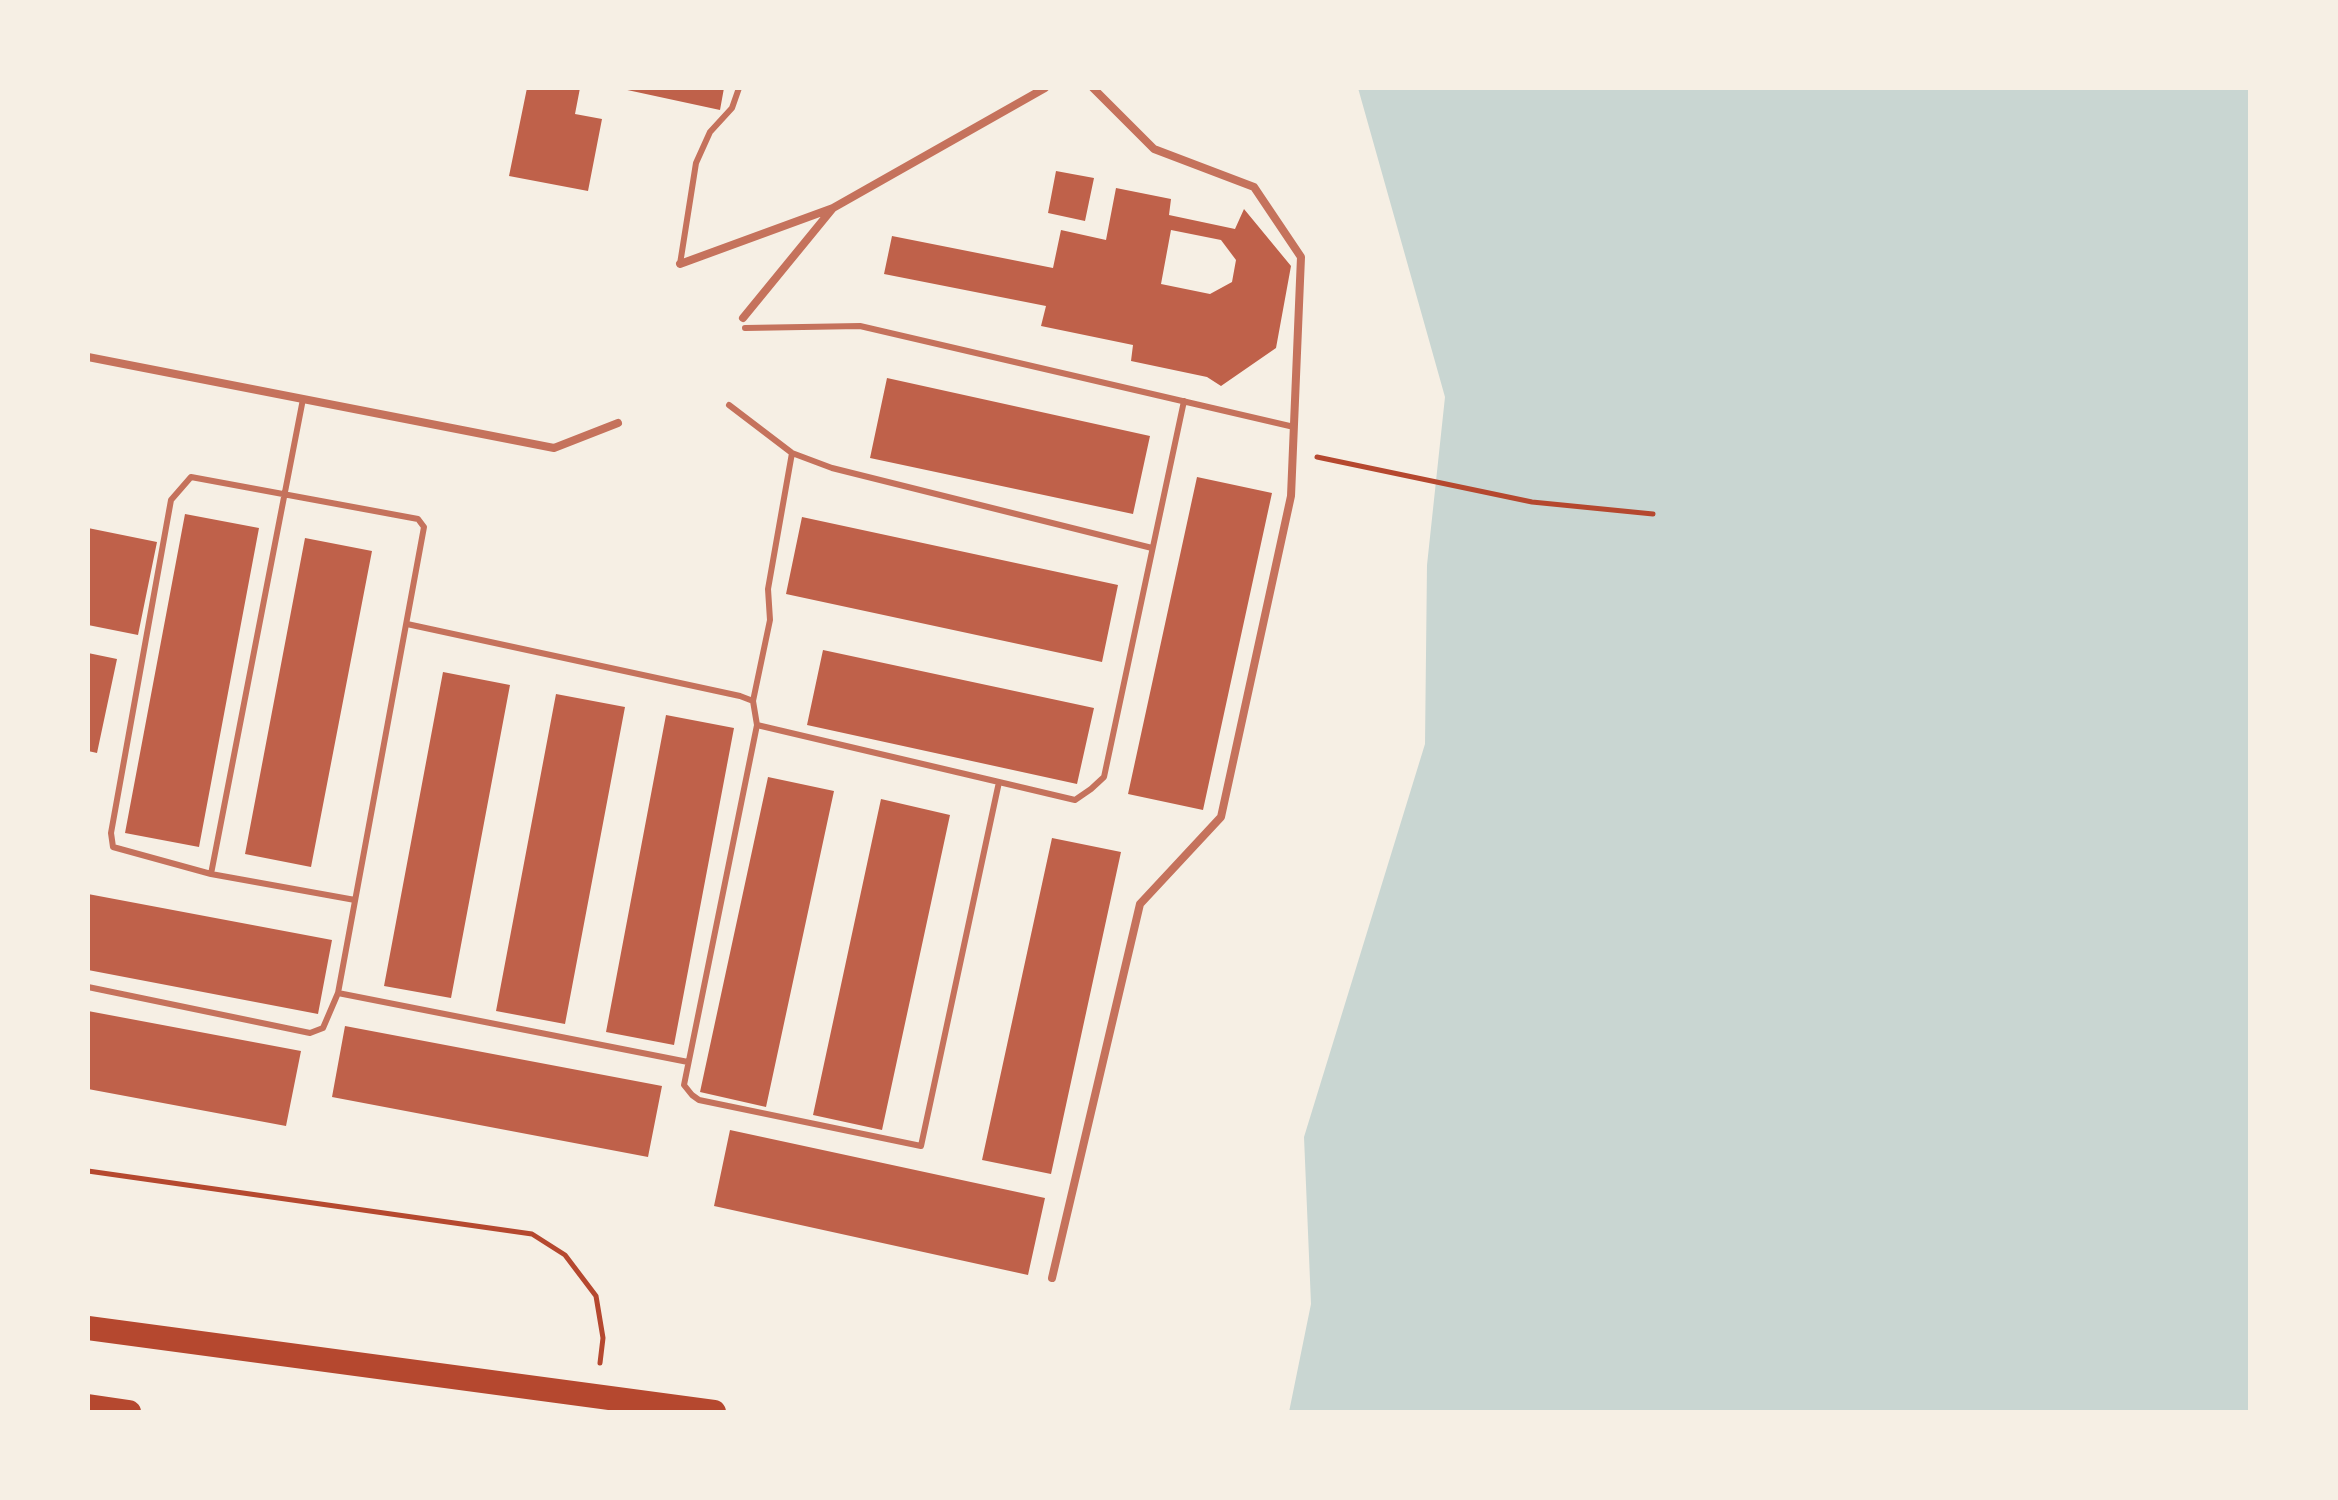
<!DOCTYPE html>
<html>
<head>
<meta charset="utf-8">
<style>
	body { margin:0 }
	#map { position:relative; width:2338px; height:1500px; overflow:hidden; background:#f6efe4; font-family:"Libre Baskerville",serif }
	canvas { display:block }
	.frame { position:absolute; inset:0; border:90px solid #f6efe4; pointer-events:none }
</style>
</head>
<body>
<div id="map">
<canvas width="2338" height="1500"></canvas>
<div class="frame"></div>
</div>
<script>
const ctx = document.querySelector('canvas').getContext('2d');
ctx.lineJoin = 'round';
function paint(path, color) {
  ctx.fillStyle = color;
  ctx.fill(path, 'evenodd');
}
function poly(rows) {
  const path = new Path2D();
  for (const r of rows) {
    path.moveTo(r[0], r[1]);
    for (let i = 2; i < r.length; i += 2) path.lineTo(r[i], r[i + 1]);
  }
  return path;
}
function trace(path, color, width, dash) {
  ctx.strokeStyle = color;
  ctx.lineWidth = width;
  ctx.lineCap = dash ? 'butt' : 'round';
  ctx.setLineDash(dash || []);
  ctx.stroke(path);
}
const water = poly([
	[1358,88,2250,88,2250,1412,1289,1412,1311,1304,1304,1137,1425,744,1427,565,1445,397]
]);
const building = poly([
	[527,88,580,88,575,114,602,119,588,191,509,176],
	[618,88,724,88,720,110],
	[1056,171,1094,178,1085,221,1048,213],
	[1116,188,1171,199,1169,215,1235,229,1244,209,1291,266,1276,348,1221,386,1207,377,1131,361,1133,345,1041,326,1046,306,884,274,892,236,1053,268,1061,230,1106,240],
	[1171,230,1221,240,1236,260,1232,282,1210,294,1161,284],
	[887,378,1150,436,1133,514,870,458],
	[1197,477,1272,493,1203,810,1128,794],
	[185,514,259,528,199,847,125,833],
	[802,517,1118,585,1102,662,786,594],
	[88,528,157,542,138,635,88,625],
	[305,538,372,551,311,867,245,854],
	[823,650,1094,708,1077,784,807,725],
	[88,653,117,659,97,753,88,751],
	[443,672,510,685,451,998,384,986],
	[556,694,625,707,565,1024,496,1011],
	[666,715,734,728,674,1045,606,1032],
	[768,777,834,791,766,1107,700,1092],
	[881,799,950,815,882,1130,813,1115],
	[1052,838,1121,852,1051,1174,982,1160],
	[88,894,332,940,318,1014,88,970],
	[88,1011,301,1051,286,1126,88,1089],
	[345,1026,662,1086,648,1157,332,1097],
	[730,1130,1045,1198,1028,1275,714,1206]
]);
const path = poly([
	[1317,457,1532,502,1653,514],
	[88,1171,532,1234,565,1255,596,1296,603,1338,600,1363]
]);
const service = poly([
	[680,264,696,163,710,132,732,108,739,88],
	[745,328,860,326,1294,427],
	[729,405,792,453,832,468,1152,548],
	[407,624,740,696,753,701,757,725],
	[753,701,770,620,768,589,792,453],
	[999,782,921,1146,699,1100,692,1095,684,1085,757,725,999,782,1075,800,1091,789,1104,777,1184,401],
	[211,874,303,399],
	[355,900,211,874,113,847,111,833,171,500,191,477,418,519,424,527,338,993,688,1062],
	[88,987,310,1033,323,1028,338,993]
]);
const minor = poly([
	[680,264,833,208,1045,88],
	[743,318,833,208],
	[88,357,554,448,618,423],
	[1052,1278,1140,904,1221,817,1291,496,1301,257,1254,187,1154,149,1093,88]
]);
const motorway = poly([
	[88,1328,714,1412],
	[88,1406,129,1412]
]);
paint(water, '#c9d6d2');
paint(building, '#bf614a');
trace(path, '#b5482f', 5);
trace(service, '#c5725c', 6);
trace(minor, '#c5725c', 8);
trace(motorway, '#b5482f', 24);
</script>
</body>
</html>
